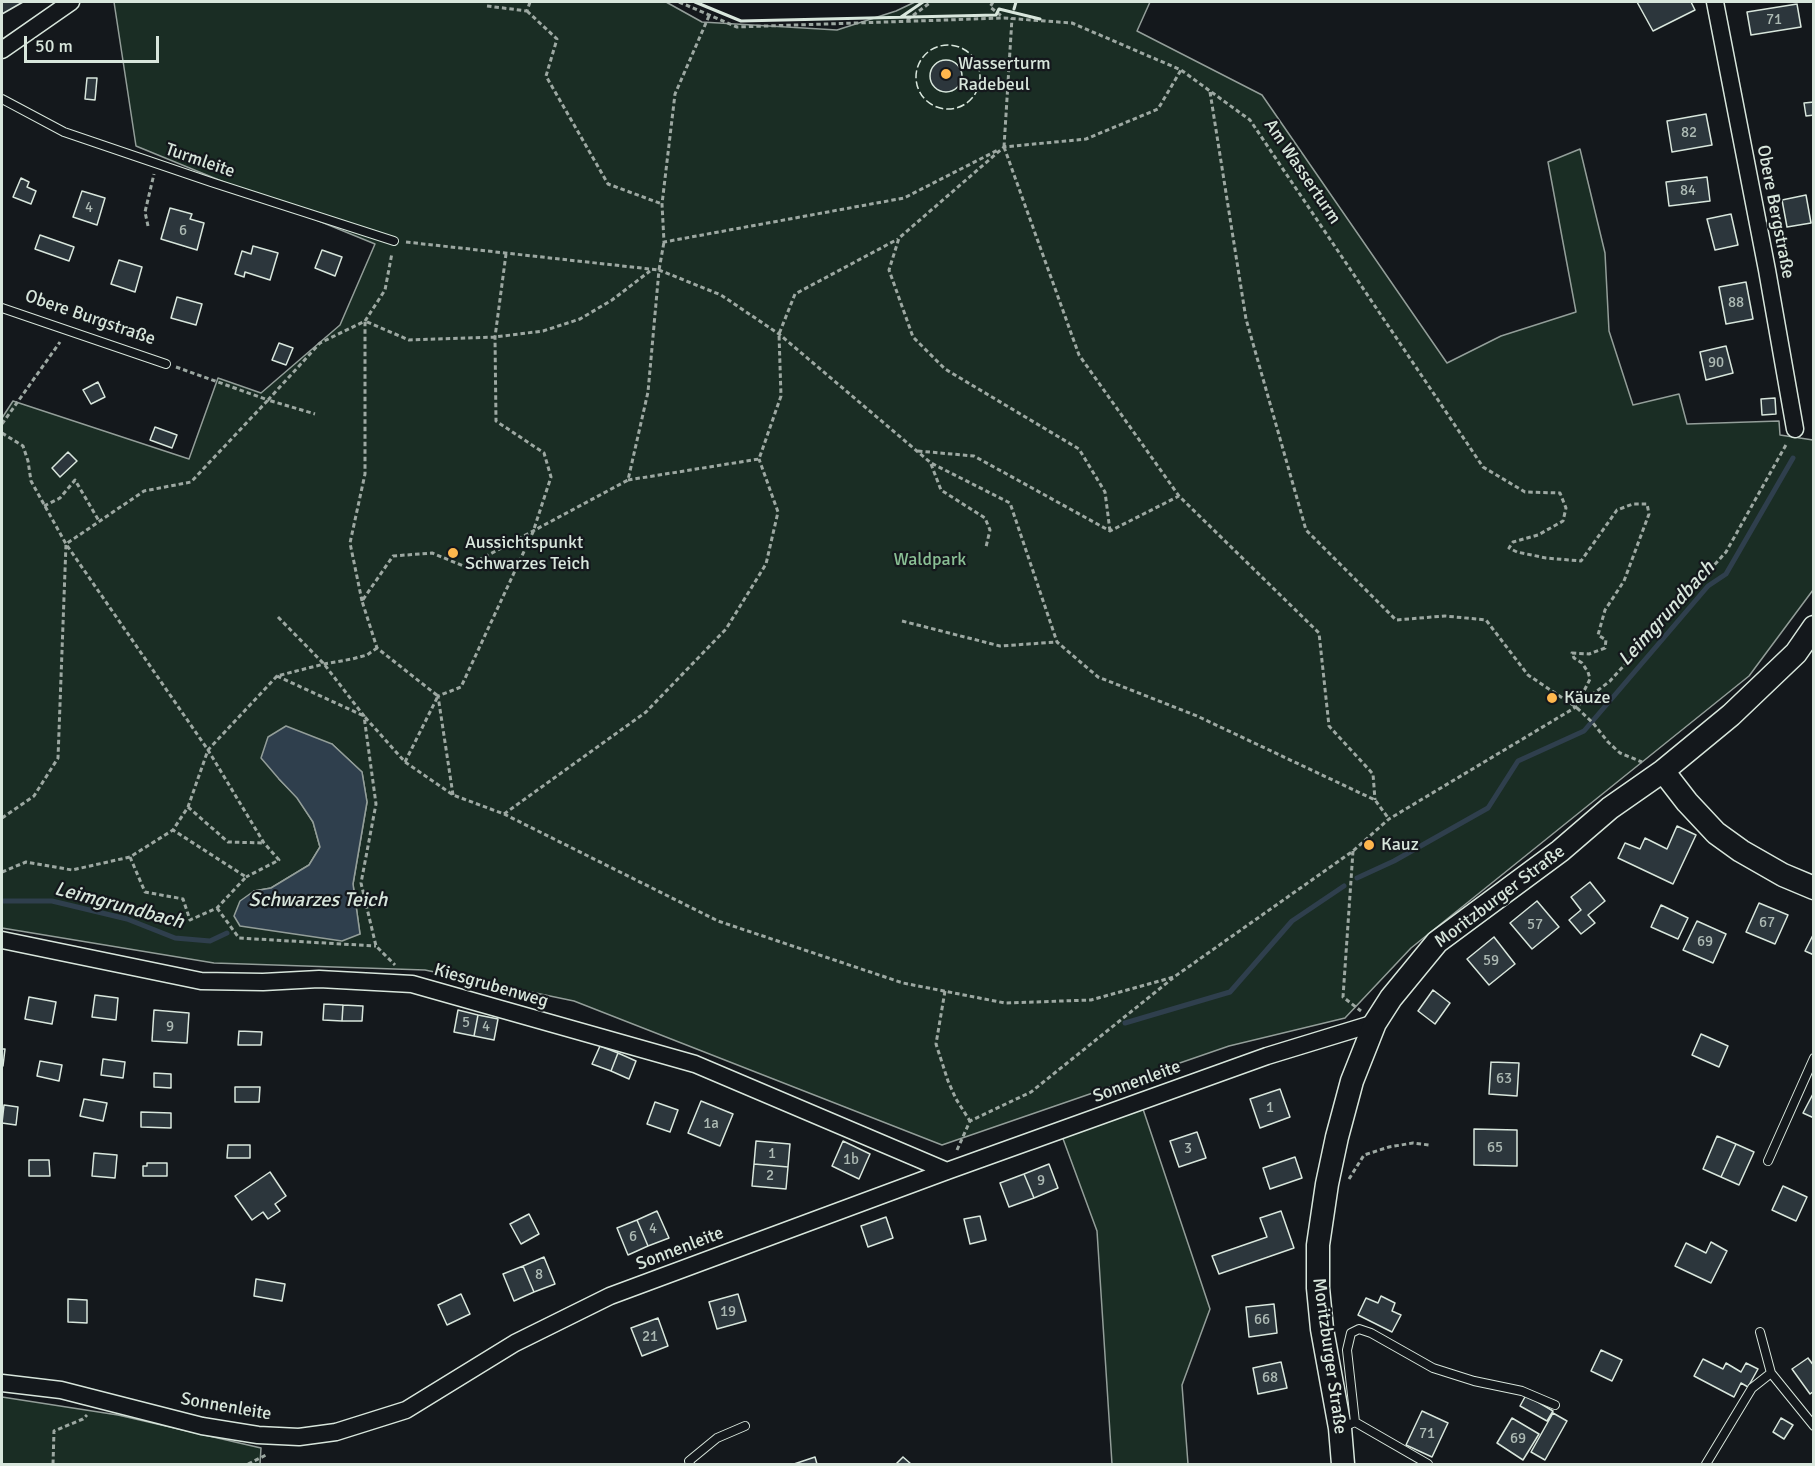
<!DOCTYPE html>
<html>
<head>
<meta charset="utf-8">
<style>
	body { margin:0 }
	#map { position:relative; width:1815px; height:1466px; overflow:hidden; background:#14181c; font-family:Signika,sans-serif }
	canvas { display:block }
	.frame { position:absolute; inset:0; border:3px solid #d8e6dc; pointer-events:none }
	.scale { position:absolute; left:24px; top:36px; width:135px; height:27px; box-sizing:border-box; border:3px solid #d8e6dc; border-top:0; padding-left:8px; font-size:18px; line-height:21px; white-space:nowrap; color:#d8e6dc; -webkit-text-stroke:4px #14181c; paint-order:stroke }
</style>
</head>
<body>
<div id="map">
<canvas width="1815" height="1466"></canvas>
<div class="frame"></div>
<div class="scale">50 m</div>
</div>
<script>
const ctx = document.querySelector('canvas').getContext('2d');
ctx.lineJoin = 'round';
function paint(path, color) {
  ctx.fillStyle = color;
  ctx.fill(path, 'evenodd');
}
function poly(rows) {
  const path = new Path2D();
  for (const r of rows) {
    if (r.length === 3) {
      path.moveTo(r[0] + r[2], r[1]);
      path.arc(r[0], r[1], r[2], 0, 2 * Math.PI);
      continue;
    }
    path.moveTo(r[0], r[1]);
    for (let i = 2; i < r.length; i += 2) path.lineTo(r[i], r[i + 1]);
  }
  return path;
}
function trace(path, color, width, dash) {
  ctx.strokeStyle = color;
  ctx.lineWidth = width;
  ctx.lineCap = dash ? 'butt' : 'round';
  ctx.setLineDash(dash || []);
  ctx.stroke(path);
}
function label(font, color, halo, rows, align = 'center') {
  ctx.font = font + ' Signika,sans-serif';
  ctx.lineWidth = 4.5;
  ctx.setLineDash([]);
  ctx.textBaseline = 'middle';
  ctx.strokeStyle = halo;
  ctx.fillStyle = color;
  for (const [text, x, y, turn = 0] of rows) {
    ctx.save();
    ctx.translate(x, y);
    ctx.rotate((+turn || 0) * Math.PI / 180);
    ctx.textAlign = isNaN(turn) ? turn : align;
    if (halo) ctx.strokeText(text, 0, 0);
    ctx.fillText(text, 0, 0);
    ctx.restore();
  }
}
const green = poly([
	[114,2,666,2,702,22,837,30,896,11,915,2,1150,2,1137,31,1262,95,1447,363,1501,336,1576,312,1548,162,1580,149,1605,253,1609,331,1633,405,1679,394,1687,424,1779,421,1780,435,1813,440,1813,590,1749,676,1411,948,1345,1018,1229,1046,942,1145,574,1001,425,970,214,963,2,928,2,418,13,401,189,459,218,378,261,393,340,325,375,244,136,146,114,2],
	[332,744,362,772,367,802,353,884,360,934,254,891,271,888,309,865,320,847,313,822,297,797,279,779,332,744],
	[1142,1106,1210,1309,1182,1385,1188,1464,1112,1464,1097,1231,1062,1136,1142,1106],
	[2,1397,118,1415,261,1448,260,1464,2,1464,2,1397]
]);
const water = poly([
	[286,726,332,744,362,772,367,802,353,884,360,934,342,941,240,926,234,916,240,901,254,891,271,888,309,865,320,847,313,822,297,798,279,779,261,758,268,737,286,726]
]);
const stream = poly([
	[1357,878,1394,861,1488,808,1518,761,1584,731,1708,586,1726,574,1793,458],
	[2,901,52,901,127,919,175,938,210,941,227,933],
	[1125,1023,1230,992,1292,921,1344,886]
]);
const building = poly([
	[2,2,23,2,2,14,2,2],
	[1637,2,1691,2,1695,10,1653,31,1637,2],
	[1797,4,1801,27,1751,35,1747,12,1797,4],
	[946,76,16],
	[87,78,97,78,95,100,85,99,87,78],
	[1814,102,1814,115,1806,116,1804,103,1814,102],
	[1706,114,1712,145,1672,152,1667,121,1706,114],
	[1707,177,1710,201,1669,206,1666,182,1707,177],
	[21,178,29,182,27,187,36,191,31,204,13,197,21,178],
	[82,191,105,198,97,225,73,217,82,191],
	[1806,195,1811,223,1787,227,1782,200,1806,195],
	[170,208,192,214,190,219,204,223,197,250,161,239,170,208],
	[1731,214,1738,245,1715,250,1707,219,1731,214],
	[40,235,74,247,69,261,35,249,40,235],
	[253,246,278,253,270,280,245,272,244,277,235,274,242,251,251,254,253,246],
	[322,250,342,257,335,276,315,268,322,250],
	[119,260,142,267,135,292,111,284,119,260],
	[1746,282,1753,319,1726,324,1719,287,1746,282],
	[177,297,202,304,196,325,171,318,177,297],
	[279,343,293,348,286,365,272,360,279,343],
	[1726,346,1733,373,1706,380,1700,352,1726,346],
	[98,382,105,397,91,404,83,390,98,382],
	[1775,398,1776,414,1762,415,1761,399,1775,398],
	[155,427,177,435,172,448,150,440,155,427],
	[68,452,77,461,60,477,52,468,68,452],
	[1677,826,1696,835,1673,884,1618,858,1625,843,1640,849,1645,838,1667,849,1677,826],
	[1590,882,1605,901,1588,915,1595,923,1581,934,1569,920,1581,910,1571,897,1590,882],
	[1537,901,1559,927,1532,949,1510,923,1537,901],
	[1759,903,1788,915,1775,944,1746,932,1759,903],
	[1661,905,1688,918,1678,939,1651,927,1661,905],
	[1697,921,1726,934,1713,963,1683,950,1697,921],
	[1814,933,1814,955,1805,951,1814,933],
	[1494,937,1515,964,1489,985,1467,959,1494,937],
	[1433,990,1450,1003,1435,1024,1418,1011,1433,990],
	[95,995,118,998,116,1020,92,1017,95,995],
	[29,997,56,1002,52,1024,25,1019,29,997],
	[324,1004,343,1005,342,1021,323,1020,324,1004],
	[343,1005,363,1006,362,1021,342,1021,343,1005],
	[154,1010,189,1013,187,1043,152,1041,154,1010],
	[458,1010,478,1015,474,1036,454,1032,458,1010],
	[478,1015,498,1019,494,1040,474,1036,478,1015],
	[239,1031,262,1032,261,1045,238,1045,239,1031],
	[1701,1034,1728,1046,1719,1067,1692,1055,1701,1034],
	[600,1046,618,1053,611,1071,592,1064,600,1046],
	[2,1049,5,1049,3,1066,2,1065,2,1049],
	[618,1053,636,1061,629,1079,611,1071,618,1053],
	[103,1059,125,1062,123,1078,101,1075,103,1059],
	[40,1061,62,1065,59,1081,37,1076,40,1061],
	[1491,1062,1519,1063,1517,1096,1489,1094,1491,1062],
	[154,1073,171,1074,171,1088,154,1087,154,1073],
	[235,1087,260,1087,259,1102,235,1102,235,1087],
	[1280,1089,1290,1117,1260,1128,1250,1099,1280,1089],
	[1814,1092,1814,1118,1803,1113,1814,1092],
	[84,1099,107,1103,103,1121,80,1116,84,1099],
	[701,1101,733,1114,720,1146,688,1133,701,1101],
	[655,1102,678,1110,670,1132,647,1124,655,1102],
	[4,1105,18,1107,16,1125,2,1123,4,1105],
	[141,1112,171,1113,171,1128,141,1127,141,1112],
	[1474,1129,1517,1130,1517,1166,1474,1165,1474,1129],
	[1197,1132,1206,1158,1179,1167,1170,1141,1197,1132],
	[1717,1136,1736,1144,1721,1177,1703,1169,1717,1136],
	[756,1141,790,1144,788,1167,754,1164,756,1141],
	[843,1141,870,1154,859,1179,832,1166,843,1141],
	[1736,1144,1754,1152,1739,1185,1721,1177,1736,1144],
	[228,1145,250,1145,250,1158,227,1158,228,1145],
	[94,1153,117,1155,115,1178,92,1176,94,1153],
	[1295,1157,1302,1178,1270,1189,1263,1168,1295,1157],
	[29,1160,49,1160,50,1176,29,1176,29,1160],
	[147,1163,167,1163,167,1176,143,1176,143,1166,147,1166,147,1163],
	[754,1164,788,1167,786,1189,752,1186,754,1164],
	[1049,1164,1058,1188,1034,1198,1024,1174,1049,1164],
	[270,1172,286,1196,275,1204,280,1211,268,1219,263,1212,252,1220,235,1196,270,1172],
	[1024,1174,1034,1198,1009,1207,1000,1183,1024,1174],
	[1783,1186,1807,1197,1796,1221,1772,1210,1783,1186],
	[657,1211,669,1238,648,1246,637,1220,657,1211],
	[1281,1211,1294,1248,1219,1274,1212,1256,1267,1237,1260,1218,1281,1211],
	[529,1214,539,1234,521,1244,510,1224,529,1214],
	[980,1216,986,1240,970,1244,964,1219,980,1216],
	[886,1217,893,1238,868,1247,861,1226,886,1217],
	[637,1220,648,1246,628,1255,617,1228,637,1220],
	[1711,1242,1727,1251,1711,1283,1675,1266,1686,1243,1706,1253,1711,1242],
	[544,1257,555,1284,534,1292,523,1266,544,1257],
	[523,1266,534,1292,514,1301,503,1274,523,1266],
	[256,1279,285,1284,282,1301,254,1296,256,1279],
	[461,1294,470,1314,447,1325,438,1305,461,1294],
	[738,1294,746,1321,717,1329,709,1302,738,1294],
	[1381,1296,1395,1303,1392,1311,1401,1315,1392,1332,1358,1315,1366,1298,1378,1303,1381,1296],
	[68,1299,87,1300,87,1323,68,1322,68,1299],
	[1274,1304,1277,1333,1249,1337,1246,1307,1274,1304],
	[658,1318,668,1346,642,1356,631,1328,658,1318],
	[1601,1350,1622,1360,1612,1381,1591,1371,1601,1350],
	[1808,1358,1814,1366,1814,1391,1810,1394,1792,1369,1808,1358],
	[1703,1359,1723,1369,1726,1363,1741,1372,1746,1363,1758,1369,1748,1387,1741,1383,1734,1397,1694,1376,1703,1359],
	[1281,1362,1287,1388,1258,1394,1253,1368,1281,1362],
	[1526,1395,1553,1411,1547,1421,1520,1406,1526,1395],
	[1422,1411,1448,1423,1432,1457,1406,1445,1422,1411],
	[1553,1413,1567,1421,1545,1460,1531,1452,1553,1413],
	[1512,1418,1539,1434,1523,1460,1497,1443,1512,1418],
	[1781,1418,1793,1425,1784,1439,1773,1432,1781,1418],
	[815,1457,817,1464,794,1464,815,1457],
	[903,1457,911,1464,896,1464,903,1457]
]);
const path = poly([
	[679,2,737,27,1004,18,1072,23,1181,70,1250,120,1483,467,1525,492,1560,493,1566,508,1563,521,1538,535,1513,542,1509,548,1517,552,1546,558,1581,561,1617,510,1633,504,1647,504,1649,514,1624,581,1605,610,1598,635,1606,640,1605,648,1589,654,1572,653,1574,658,1582,663,1588,672,1590,679,1577,705],
	[993,2,990,7,1003,17],
	[487,6,527,11,530,2],
	[527,11,557,39,546,76,608,184,662,204],
	[709,16,675,94,662,204,664,242,904,198,998,150],
	[907,20,931,2],
	[1210,92,1246,319,1306,530,1396,620,1445,616,1486,620,1528,675,1576,707,1593,723,1608,742,1620,753,1642,762],
	[1004,147,1079,355,1179,496,1319,633,1329,726,1373,774,1375,800],
	[1004,147,1012,18],
	[148,226,145,212,154,174],
	[406,242,659,270,664,242],
	[176,367,268,400,320,343,365,321,385,290,392,253],
	[2,424,60,342],
	[2,433,23,446,28,461,31,481,66,544,208,750,264,843,279,860,246,877],
	[918,451,974,456,1110,531,1179,496],
	[931,464,941,490,985,518,990,530,986,547],
	[628,480,759,459,781,396,779,334,795,294,898,239],
	[44,506,60,498,75,480,99,521],
	[1110,531,1105,492,1079,449,945,369,913,337,889,270,899,238,1004,147,1086,139,1158,109,1181,70],
	[362,601,350,543,365,474,365,321,409,340,495,337,543,331,580,319,612,300,650,271],
	[278,617,324,664,364,716,376,804,361,883,376,946,395,965],
	[902,621,1000,646,1057,642],
	[277,676,364,716,405,762,453,795,504,814,718,921,903,983,1005,1003,1091,1000,1174,977,1353,851,1389,819,1576,707,1610,681,1726,552,1787,443],
	[405,762,438,696,377,648,362,601,393,556,432,553,466,567,628,480,648,392,659,270,721,295,779,334,931,463,1010,503,1057,642,1098,677,1197,716,1375,800,1389,819],
	[453,795,438,696,461,687,533,532,551,477,544,453,496,421,495,337,506,254],
	[188,807,228,842,263,843],
	[504,814,646,712,726,629,766,564,778,512,759,459],
	[2,818,34,796,58,758,66,544,144,491,191,482,268,400,315,414],
	[1353,851,1343,997,1361,1011],
	[130,857,145,892,183,899,190,920,217,908,246,877,173,830],
	[2,872,26,862,72,870,130,857,173,830,188,807,208,750,277,676,324,664,352,659,367,655,377,648],
	[217,908,239,938,376,946],
	[945,991,936,1044,948,1081,956,1099,970,1121],
	[957,1150,970,1121,1031,1092,1173,978],
	[1349,1179,1364,1155,1389,1147,1413,1143,1429,1145],
	[53,1464,54,1431,83,1419,87,1415],
	[248,1464,268,1454]
]);
const lane = poly([
	[2,99,64,132,211,182,394,241],
	[2,308,166,364],
	[1768,1161,1814,1058],
	[1760,1332,1771,1373,1814,1426],
	[1355,1422,1428,1464],
	[1341,1428,1355,1422,1347,1350,1351,1333,1359,1329,1371,1333,1433,1368,1474,1381,1522,1391,1555,1405],
	[690,1464,689,1461,717,1438,745,1426],
	[1706,1464,1752,1388,1771,1373]
]);
const street = poly([
	[1715,2,1767,270,1795,429],
	[2,50,71,2],
	[2,940,201,981,263,982,319,979,412,984,695,1064,947,1171],
	[2,1383,61,1390,202,1426,258,1435,299,1437,336,1432,406,1410,515,1343,610,1296,947,1171,1267,1056,1375,1023]
]);
const secondary = poly([
	[1663,771,1687,802,1716,833,1741,851,1783,875,1814,888],
	[1343,1464,1340,1428,1322,1329,1318,1288,1318,1245,1327,1184,1337,1137,1352,1081,1375,1023,1391,998,1437,942,1560,851,1610,808,1663,771,1731,715,1796,653,1814,627]
]);
const fence = poly([
	[948,77,32]
]);
const wall = poly([
	[695,2,741,21,996,15,999,9,1040,19],
	[1014,9,1016,2],
	[901,17,923,2]
]);
const markers = [
	[946,74,6,"#ffb74d"],
	[453,553,6,"#ffb74d"],
	[1552,698,6,"#ffb74d"],
	[1369,845,6,"#ffb74d"]
];
const numberNames = [
	["71",1774,20],
	["82",1689,133],
	["84",1688,191],
	["4",89,208],
	["6",183,231],
	["88",1736,303],
	["90",1716,363],
	["67",1767,923],
	["57",1535,925],
	["69",1705,942],
	["59",1491,961],
	["5",466,1023],
	["9",170,1027],
	["4",486,1027],
	["63",1504,1079],
	["1",1270,1108],
	["1a",711,1124],
	["65",1495,1148],
	["3",1188,1149],
	["1",772,1154],
	["1b",851,1160],
	["2",770,1176],
	["9",1041,1181],
	["4",653,1229],
	["6",633,1237],
	["8",539,1275],
	["19",728,1312],
	["66",1262,1320],
	["21",650,1337],
	["68",1270,1378],
	["71",1427,1434],
	["69",1518,1439]
];
const poiNames = [
	["Wasserturm",958,64],
	["Radebeul",958,85],
	["Aussichtspunkt",465,543],
	["Schwarzes Teich",465,564],
	["Käuze",1564,698],
	["Kauz",1381,845]
];
const streetNames = [
	["Turmleite",200,161,19],
	["Am Wasserturm",1302,172,56],
	["Obere Bergstraße",1775,212,79],
	["Obere Burgstraße",90,318,19],
	["Moritzburger Straße",1500,897,-37],
	["Kiesgrubenweg",491,986,16],
	["Sonnenleite",1137,1082,-20],
	["Sonnenleite",680,1249,-21],
	["Moritzburger Straße",1329,1356,82],
	["Sonnenleite",226,1407,10]
];
const parkNames = [
	["Waldpark",930,560]
];
const waterNames = [
	["Leimgrundbach",1667,614,-48],
	["Schwarzes Teich",318,901],
	["Leimgrundbach",119,906,15]
];
paint(green, '#1a2d24');
trace(green, '#939e99', 1.5);
paint(water, '#2f3f4d');
trace(water, '#939e99', 1.5);
trace(stream, '#2f3f4d', 5);
paint(building, '#2c363c');
trace(building, '#d8e6dc', 1.5);
trace(lane, '#d8e6dc', 10);
trace(street, '#d8e6dc', 19);
trace(secondary, '#d8e6dc', 25);
trace(path, '#9da8a2', 3, [4.5, 3]);
trace(lane, '#14181c', 8);
trace(street, '#14181c', 16);
trace(secondary, '#14181c', 22);
trace(fence, '#d8e6dc', 1.5, [8, 3]);
trace(wall, '#d8e6dc', 3);
for (const [x, y, r, color] of markers) {
  const dot = new Path2D();
  dot.arc(x, y, r, 0, 2 * Math.PI);
  ctx.fillStyle = color;
  ctx.fill(dot);
  trace(dot, '#14181c', 2);
}
label('15px', '#adbab4', null, numberNames);
label('18px', '#d8e6dc', '#14181c', poiNames, 'left');
label('18px', '#d8e6dc', '#14181c', streetNames);
label('18px', '#8ac095', '#14181c', parkNames);
label('italic 20px', '#d8e6dc', '#14181c', waterNames);
</script>
</body>
</html>
